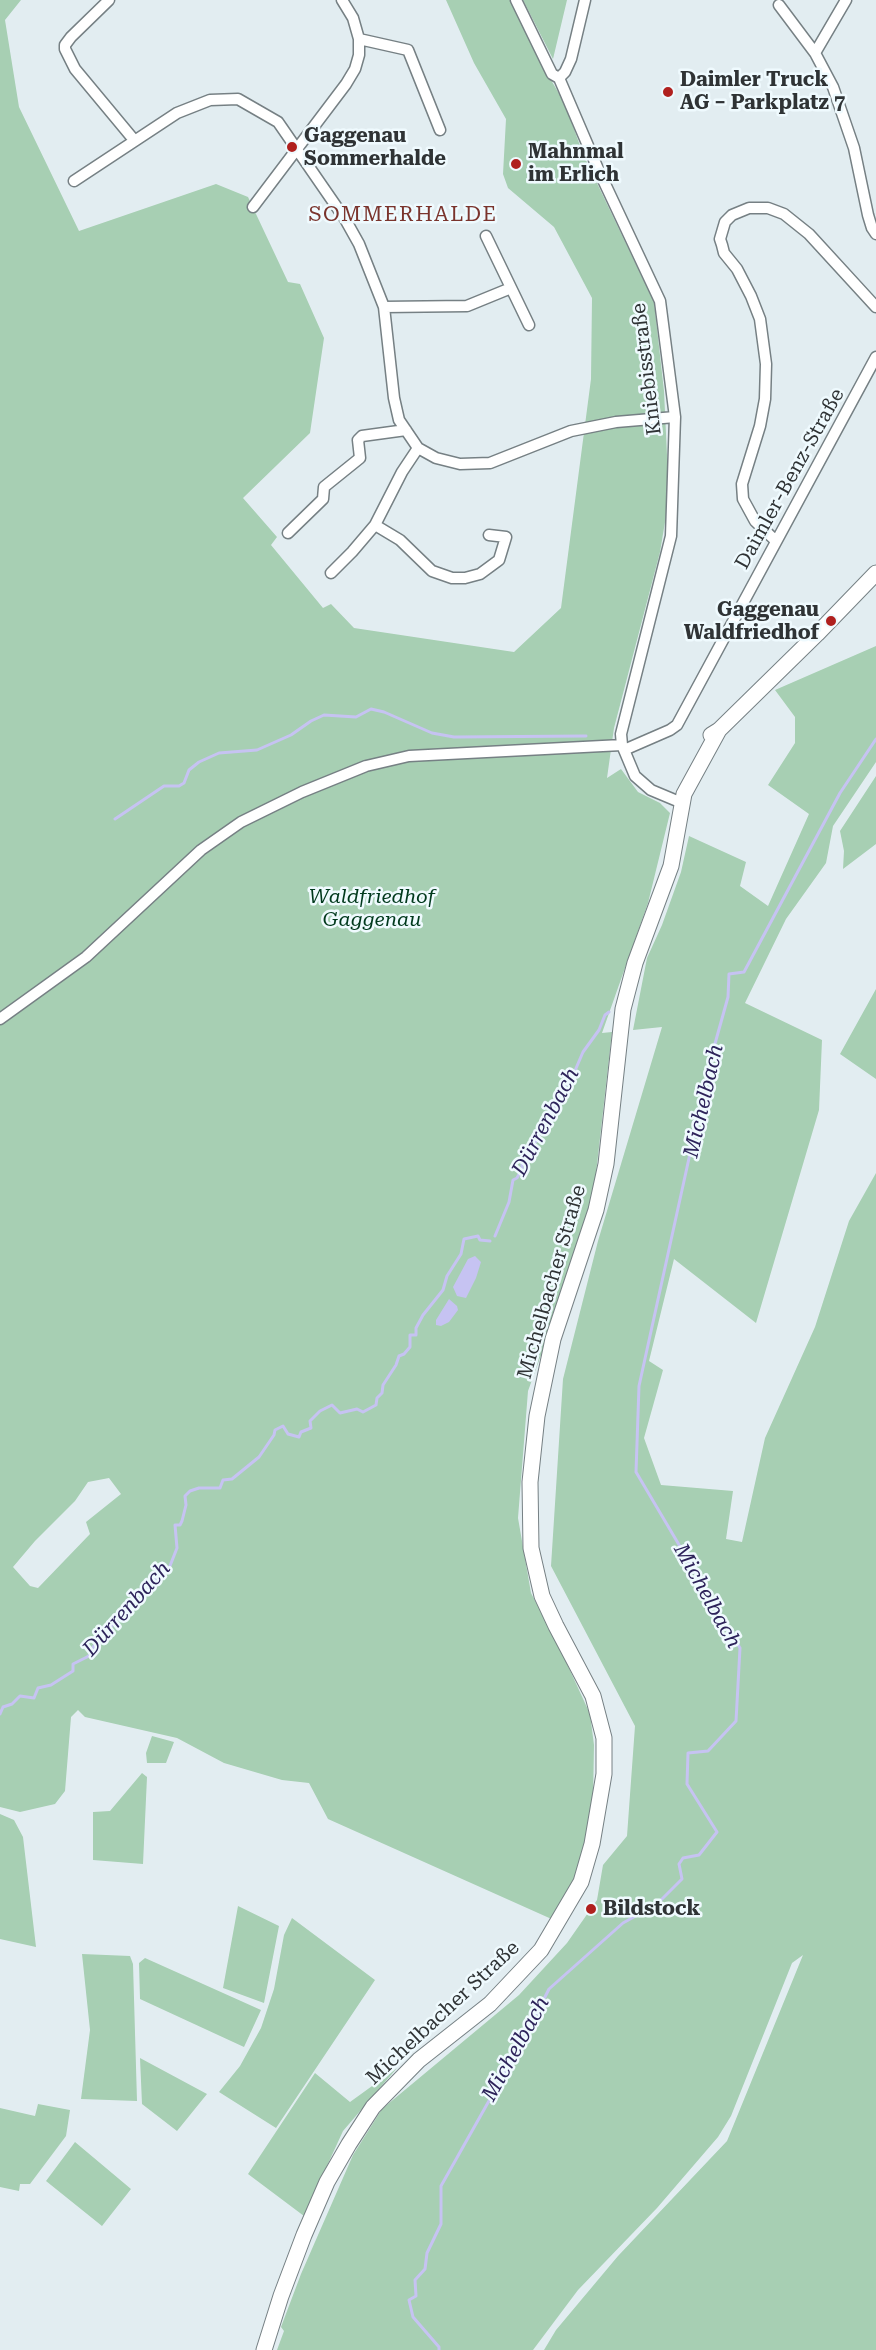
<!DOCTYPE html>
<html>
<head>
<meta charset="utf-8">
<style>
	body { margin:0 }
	canvas { display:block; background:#e2edf1 }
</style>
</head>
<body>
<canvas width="876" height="2350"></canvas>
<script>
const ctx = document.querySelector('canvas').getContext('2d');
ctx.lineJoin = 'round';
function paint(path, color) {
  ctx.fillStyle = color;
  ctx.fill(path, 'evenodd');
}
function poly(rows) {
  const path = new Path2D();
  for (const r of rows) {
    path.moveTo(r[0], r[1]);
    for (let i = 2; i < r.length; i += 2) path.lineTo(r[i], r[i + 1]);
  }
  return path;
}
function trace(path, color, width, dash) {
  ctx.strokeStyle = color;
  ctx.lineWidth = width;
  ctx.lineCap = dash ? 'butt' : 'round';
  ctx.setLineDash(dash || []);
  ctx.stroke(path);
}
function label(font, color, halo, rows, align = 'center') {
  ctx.font = font + ' "Roboto Serif",serif';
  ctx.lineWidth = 5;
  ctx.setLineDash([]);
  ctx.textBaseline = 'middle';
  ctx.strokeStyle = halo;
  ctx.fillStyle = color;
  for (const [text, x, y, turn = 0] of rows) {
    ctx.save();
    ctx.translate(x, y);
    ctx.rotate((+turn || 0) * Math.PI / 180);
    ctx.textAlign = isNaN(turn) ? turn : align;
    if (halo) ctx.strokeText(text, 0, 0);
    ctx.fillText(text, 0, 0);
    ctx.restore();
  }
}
const green = poly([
	[0,0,21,0,5,20,19,107,79,231,216,184,248,197,288,282,300,284,324,338,310,433,243,498,277,537,271,545,323,608,331,604,354,628,514,652,561,608,591,379,592,298,554,227,508,188,503,174,506,119,474,63,446,0,512,0,540,61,565,104,583,154,654,302,664,391,669,498,660,552,614,728,607,778,621,769,638,792,660,803,670,813,648,903,602,1033,612,1032,595,1182,573,1267,528,1391,518,1518,531,1593,562,1653,590,1714,594,1745,593,1800,580,1865,556,1921,328,1819,309,1783,282,1780,224,1763,177,1738,85,1717,78,1710,71,1717,65,1791,55,1804,20,1812,0,1807],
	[109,1478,121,1494,86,1522,90,1534,38,1588,30,1586,13,1567,35,1541,75,1501,88,1482],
	[523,0,567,0,553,59],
	[876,646,876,762,833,826,826,863,786,919,745,1003,822,1040,819,1110,756,1323,674,1259,649,1361,663,1370,644,1438,661,1485,733,1491,726,1539,742,1542,765,1438,815,1327,849,1221,876,1173,876,2350,544,2350,556,2330,618,2256,727,2141,803,1955,792,1963,731,2116,718,2137,657,2208,578,2290,533,2350,277,2350,284,2331,281,2327,301,2274,353,2155,382,2109,519,1995,567,1943,597,1900,603,1865,627,1836,635,1726,551,1566,563,1379,598,1241,662,1027,633,1030,647,958,662,925,681,872,689,836,746,862,740,886,768,906,809,814,768,785,795,743,795,717,775,690],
	[876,776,876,844,843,869,844,851,840,831],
	[876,989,876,1079,840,1054],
	[152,1736,174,1742,166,1763,147,1763,146,1753],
	[142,1773,147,1777,143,1864,93,1860,93,1812,110,1811],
	[0,1814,14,1820,23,1837,36,1947,0,1939],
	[238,1906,279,1926,264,2003,223,1988],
	[292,1918,375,1980,276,2128,219,2092,240,2066,261,2028,274,1989,284,1935],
	[82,1954,130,1956,133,1964,137,2101,81,2099,90,2030],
	[145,1958,261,2010,244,2047,140,1999,139,1963],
	[140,2058,207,2094,177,2131,142,2104],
	[397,2068,343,2131,304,2216,248,2174,315,2073,350,2102],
	[38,2104,70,2110,66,2136,30,2184,20,2184,19,2191,0,2187,0,2108,35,2116],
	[75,2142,131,2189,102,2226,46,2181]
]);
const water = poly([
	[475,1256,481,1262,476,1278,466,1298,457,1296,453,1287,468,1259],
	[449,1299,457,1306,458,1310,449,1322,441,1326,436,1325,436,1320]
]);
const stream = poly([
	[115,819,164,786,179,786,184,783,189,770,199,762,219,753,257,750,291,735,311,721,324,715,356,717,371,709,384,712,432,733,454,737,586,736],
	[495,1236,509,1202,513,1180,517,1178,522,1169,522,1159,526,1157,530,1148,537,1140,538,1131,549,1124,551,1114,561,1097,570,1075,574,1073,583,1052,599,1030,605,1015,609,1012],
	[0,1714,3,1707,12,1704,20,1696,34,1698,38,1688,51,1685,73,1671,73,1664,87,1657,94,1652,93,1647,108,1632,117,1617,125,1613,142,1587,168,1571,177,1548,175,1525,180,1525,182,1521,186,1505,185,1496,190,1491,199,1488,220,1488,223,1480,232,1479,259,1457,274,1435,275,1430,283,1426,288,1434,299,1437,301,1432,311,1428,310,1421,320,1411,332,1405,340,1413,357,1409,363,1412,376,1405,377,1398,382,1393,383,1385,396,1365,399,1356,404,1354,410,1347,410,1335,416,1335,416,1328,423,1315,443,1290,447,1276,461,1254,464,1239,478,1236,480,1240,490,1241],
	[439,2350,439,2347,413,2317,409,2300,416,2296,415,2280,425,2269,427,2253,441,2224,441,2186,521,2044,549,1989,623,1923,657,1904,682,1879,679,1864,683,1858,699,1855,717,1832,687,1784,688,1753,708,1751,736,1721,740,1648,636,1472,639,1386,711,1058,728,997,729,974,744,972,840,793,876,739]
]);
const street = poly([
	[109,0,71,37,65,45,65,49,75,69,134,140],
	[516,0,552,74,559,78,598,169,660,301,675,417,671,536,621,734,622,745,635,776,651,790,682,803],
	[779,5,815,53,833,87,854,148,868,215,872,228,876,234],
	[359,39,408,50,440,130],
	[815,53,846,0],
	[559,78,565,72,571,59,585,0],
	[74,181,177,113,210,100,238,99,278,122,345,219,359,244,384,307,394,398,399,420,418,448,436,458,460,464,490,463,571,431,616,422,675,417],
	[253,207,346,84,355,69,359,55,359,39,353,18,342,0],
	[486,236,529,325],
	[384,307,467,306,511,288],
	[375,525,400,540,432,571,452,578,465,578,480,574,499,560,506,537,489,535],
	[288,533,323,499,324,487,360,458,358,440,362,436,406,430],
	[775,540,755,521,743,499,742,484,760,426,765,399,766,364,760,319,751,296,737,269,724,253,722,245,720,239,725,222,732,215,749,208,768,208,784,214,809,234,876,307],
	[331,573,352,552,375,525,402,472,418,448],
	[624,750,670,730,677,725,876,357],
	[0,1019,86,957,201,850,241,822,302,792,366,766,409,756,622,745]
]);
const secondary = poly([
	[711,735,719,730,817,634,876,573],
	[264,2350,281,2296,304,2235,327,2182,349,2144,373,2107,419,2060,490,2004,541,1950,581,1882,592,1844,604,1774,604,1738,593,1696,556,1626,542,1596,531,1548,530,1482,537,1416,553,1339,596,1210,606,1164,623,1009,635,963,671,866,684,794,719,730]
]);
const markers = [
	[668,92,6,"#b0201e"],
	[292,147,6,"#b0201e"],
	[516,164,6,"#b0201e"],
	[831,621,6,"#b0201e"],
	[591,1909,6,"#b0201e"]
];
const poiNames = [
	["Daimler Truck",680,80],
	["AG − Parkplatz 7",680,103],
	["Gaggenau",304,136],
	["Sommerhalde",304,159],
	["Mahnmal",528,152],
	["im Erlich",528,175],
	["Gaggenau",819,610,"right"],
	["Waldfriedhof",819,633,"right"],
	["Bildstock",603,1909]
];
const streetNames = [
	["Kniebisstraße",647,369,-97],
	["Daimler-Benz-Straße",790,479,-61],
	["Michelbacher Straße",552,1282,-74],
	["Michelbacher Straße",443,2013,-43]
];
const parkNames = [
	["Waldfriedhof",372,897],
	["Gaggenau",372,920]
];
const neighbourhoodNames = [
	["SOMMERHALDE",403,215]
];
const waterNames = [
	["Michelbach",704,1101,-77],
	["Dürrenbach",546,1122,-62],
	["Michelbach",707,1596,61],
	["Dürrenbach",127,1609,-48],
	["Michelbach",516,2049,-61]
];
paint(green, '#a7cfb3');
paint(water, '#c6c3f2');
trace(stream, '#c6c3f2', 3);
trace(street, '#768084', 13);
trace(secondary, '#768084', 17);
trace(street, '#fff', 10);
trace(secondary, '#fff', 15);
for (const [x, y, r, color] of markers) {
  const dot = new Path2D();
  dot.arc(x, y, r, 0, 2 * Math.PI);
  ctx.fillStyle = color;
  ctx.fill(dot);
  trace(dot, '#effafe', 2);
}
label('bold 20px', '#2f3335', '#effafe', poiNames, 'left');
label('20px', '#2f3335', '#effafe', streetNames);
label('italic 20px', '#00391c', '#effafe', parkNames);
ctx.letterSpacing = '1.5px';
label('21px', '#7a342d', '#effafe', neighbourhoodNames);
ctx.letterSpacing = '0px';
label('italic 21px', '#2d235a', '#effafe', waterNames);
</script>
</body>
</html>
